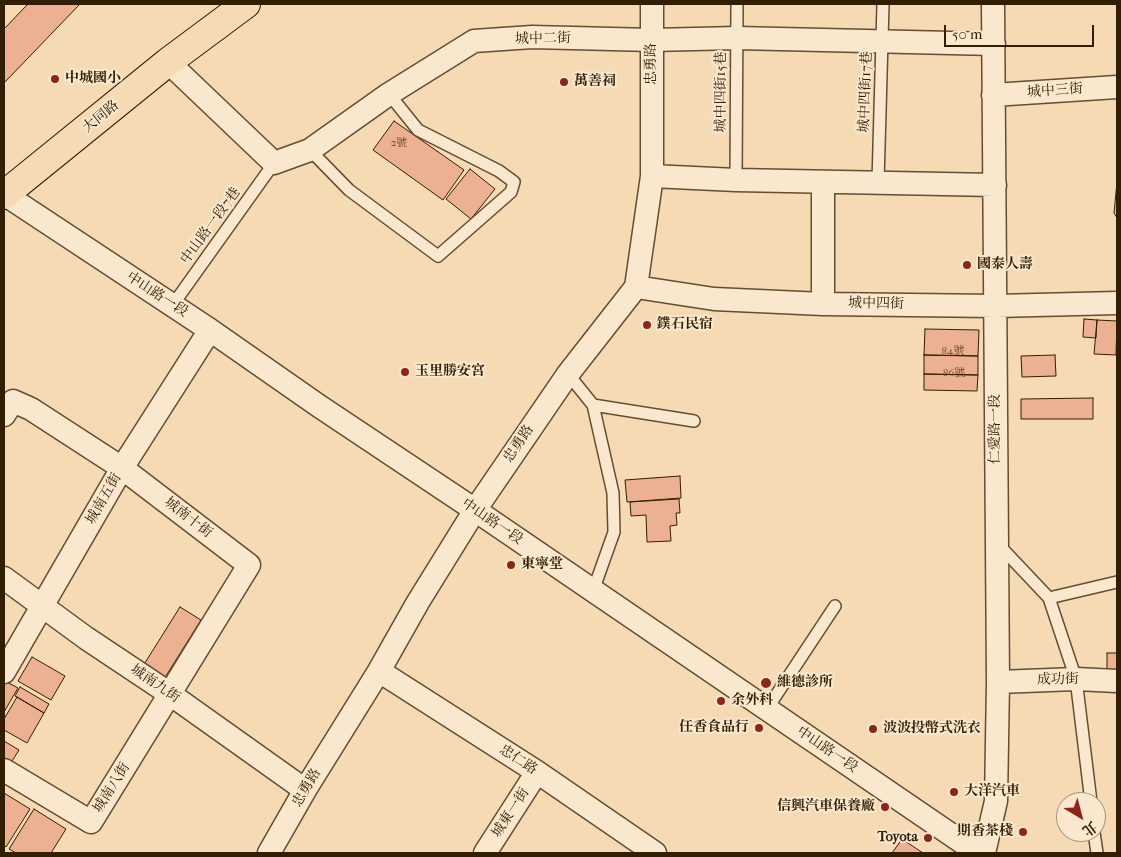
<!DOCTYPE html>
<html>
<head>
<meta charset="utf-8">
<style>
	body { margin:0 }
	#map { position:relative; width:1121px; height:857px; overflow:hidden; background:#f6dab3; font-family:"IM FELL French Canon","Noto Serif TC",serif }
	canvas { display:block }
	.frame { position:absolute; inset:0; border:5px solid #321f03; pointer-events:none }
	.north { position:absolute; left:1056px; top:792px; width:50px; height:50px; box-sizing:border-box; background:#f9e7ce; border:1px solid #a9977d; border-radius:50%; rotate:143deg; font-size:14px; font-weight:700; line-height:20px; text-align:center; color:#321f03 }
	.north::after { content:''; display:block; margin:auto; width:18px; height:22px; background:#8f2418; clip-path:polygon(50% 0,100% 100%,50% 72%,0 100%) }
	.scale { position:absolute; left:944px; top:25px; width:150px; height:22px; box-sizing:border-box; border:2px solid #321f03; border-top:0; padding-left:6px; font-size:15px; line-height:18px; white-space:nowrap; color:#321f03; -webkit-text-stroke:4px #f9e7ce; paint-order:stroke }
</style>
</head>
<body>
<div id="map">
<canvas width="1121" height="857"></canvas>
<div class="frame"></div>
<div class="north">北</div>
<div class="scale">50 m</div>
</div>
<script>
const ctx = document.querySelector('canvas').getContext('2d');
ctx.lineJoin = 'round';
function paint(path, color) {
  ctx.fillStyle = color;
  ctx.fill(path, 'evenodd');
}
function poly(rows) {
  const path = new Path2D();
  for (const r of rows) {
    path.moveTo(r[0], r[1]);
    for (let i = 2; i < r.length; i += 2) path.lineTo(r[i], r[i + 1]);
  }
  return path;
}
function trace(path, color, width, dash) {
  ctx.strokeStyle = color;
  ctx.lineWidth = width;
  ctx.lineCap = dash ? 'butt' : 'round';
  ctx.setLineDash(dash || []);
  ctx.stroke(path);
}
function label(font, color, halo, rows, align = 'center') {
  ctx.font = font + ' "IM FELL French Canon","Noto Serif TC",serif';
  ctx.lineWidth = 4;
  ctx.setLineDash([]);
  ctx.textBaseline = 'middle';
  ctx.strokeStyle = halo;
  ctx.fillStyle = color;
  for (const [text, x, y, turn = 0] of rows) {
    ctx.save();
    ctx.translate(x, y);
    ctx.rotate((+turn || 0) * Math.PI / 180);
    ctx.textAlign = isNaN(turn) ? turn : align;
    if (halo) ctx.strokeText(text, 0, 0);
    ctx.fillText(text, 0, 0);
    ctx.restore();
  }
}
const building = poly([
	[28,4,80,4,4,83,4,29,28,4],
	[394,121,464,170,443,200,373,150,394,121],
	[470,169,495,189,471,219,446,199,470,169],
	[1117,182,1117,218,1114,213,1117,182],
	[1084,319,1097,320,1096,338,1083,337,1084,319],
	[1097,320,1117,321,1116,355,1094,354,1097,320],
	[925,329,979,330,978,356,924,355,925,329],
	[924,355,978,356,978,375,924,374,924,355],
	[1055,355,1056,376,1022,377,1021,356,1055,355],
	[924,374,978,375,977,391,924,390,924,374],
	[1093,398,1093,419,1021,419,1021,399,1093,398],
	[680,476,681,498,627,502,625,480,680,476],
	[679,499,680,513,676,513,677,525,670,526,671,541,647,542,646,515,631,516,630,502,679,499],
	[180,607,201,620,164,679,143,666,180,607],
	[1107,653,1117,653,1117,676,1107,676,1107,653],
	[32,657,65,676,51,700,18,681,32,657],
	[5,681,18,688,4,712,4,684,5,681],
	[20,687,49,704,44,713,15,696,20,687],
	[17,697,44,713,27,743,4,730,4,719,17,697],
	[4,741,19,750,7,769,4,767,4,741],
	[4,793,30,809,6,847,4,845,4,793],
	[34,809,66,829,51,853,16,853,9,849,34,809],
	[902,839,923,853,892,853,902,839]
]);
const lane = poly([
	[310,150,349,190,438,256,511,192,514,182,499,171,418,130,389,94],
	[736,180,737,4],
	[878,182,883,4],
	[172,306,274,163],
	[568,374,593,405,613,493,614,532,593,591],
	[593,405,694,421],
	[997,543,1049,598,1117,582],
	[1049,598,1076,679,1091,802],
	[767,709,835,606],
	[1094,832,1097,853]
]);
const street = poly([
	[168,62,274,163,310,150,389,94,474,41,532,37,652,40,737,38,994,44],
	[993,95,1117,87],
	[652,176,736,180,995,185],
	[823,182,823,304],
	[4,194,210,330,319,406,475,510,978,853],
	[636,287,714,299,823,304,996,306,1117,303],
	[4,415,13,401,31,409,122,468,249,565,91,822,4,770],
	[4,578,86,638,170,694,305,790],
	[379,671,537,772,655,853],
	[4,672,122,468,210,330],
	[998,682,1076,679,1117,681],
	[269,853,305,790,379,671,418,602,475,510,568,374,636,287,652,176,652,4],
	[485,853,537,772],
	[984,853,996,801,998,682,993,4]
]);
const primary = poly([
	[4,195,168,62,246,4]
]);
const markers = [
	[55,79,5,"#8f2418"],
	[564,82,5,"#8f2418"],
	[967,265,5,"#8f2418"],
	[647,325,5,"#8f2418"],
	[405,372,5,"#8f2418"],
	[511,565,5,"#8f2418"],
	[766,683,6,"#8f2418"],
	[721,701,5,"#8f2418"],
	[759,728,5,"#8f2418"],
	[873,729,5,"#8f2418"],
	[954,792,5,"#8f2418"],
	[885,807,5,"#8f2418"],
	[1023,832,5,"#8f2418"],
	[928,838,5,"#8f2418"]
];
const numberNames = [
	["2號",399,143],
	["84號",953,351],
	["86號",954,373]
];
const streetNames = [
	["城中二街",543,39,-1],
	["忠勇路",652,64,-90],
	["城中三街",1055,91,-4],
	["城中四街15巷",722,92,-90],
	["城中四街17巷",866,92,-88],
	["大同路",101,117,-39],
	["中山路一段7巷",211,226,-54],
	["中山路一段",157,295,33],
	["城中四街",876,304,1],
	["仁愛路一段",996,429,-90],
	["忠勇路",519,444,-56],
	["城南五街",104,499,-60],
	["城南十街",188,518,38],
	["中山路一段",492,522,34],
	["成功街",1058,680,-1],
	["城南九街",155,684,34],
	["中山路一段",827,750,34],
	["忠仁路",518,760,33],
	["城南八街",112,788,-58],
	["忠勇路",307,788,-59],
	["城東一街",511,813,-57]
];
const poiNames = [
	["中城國小",65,79],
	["萬善祠",574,82],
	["國泰人壽",977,265],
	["鏷石民宿",657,325],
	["玉里勝安宮",415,372],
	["東寧堂",521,565],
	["維德診所",777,683],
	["余外科",731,701],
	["任香食品行",749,728,"right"],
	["波波投幣式洗衣",883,729],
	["大洋汽車",964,792],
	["信興汽車保養廠",875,807,"right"],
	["期香茶棧",1013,832,"right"],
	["Toyota",918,838,"right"]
];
paint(building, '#ecb190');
trace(building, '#321f03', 1);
trace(lane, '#634e2f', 14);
trace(street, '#634e2f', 25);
trace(primary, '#321f03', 30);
trace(lane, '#f9e7ce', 11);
trace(street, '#f9e7ce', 22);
trace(primary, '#f6dab3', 28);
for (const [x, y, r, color] of markers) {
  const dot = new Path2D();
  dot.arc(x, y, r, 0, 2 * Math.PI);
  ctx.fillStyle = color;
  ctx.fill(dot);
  trace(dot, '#f9e7ce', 2);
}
label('11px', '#604426', null, numberNames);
label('14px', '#321f03', '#f9e7ce', streetNames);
label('bold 14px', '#321f03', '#f9e7ce', poiNames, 'left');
</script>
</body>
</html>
